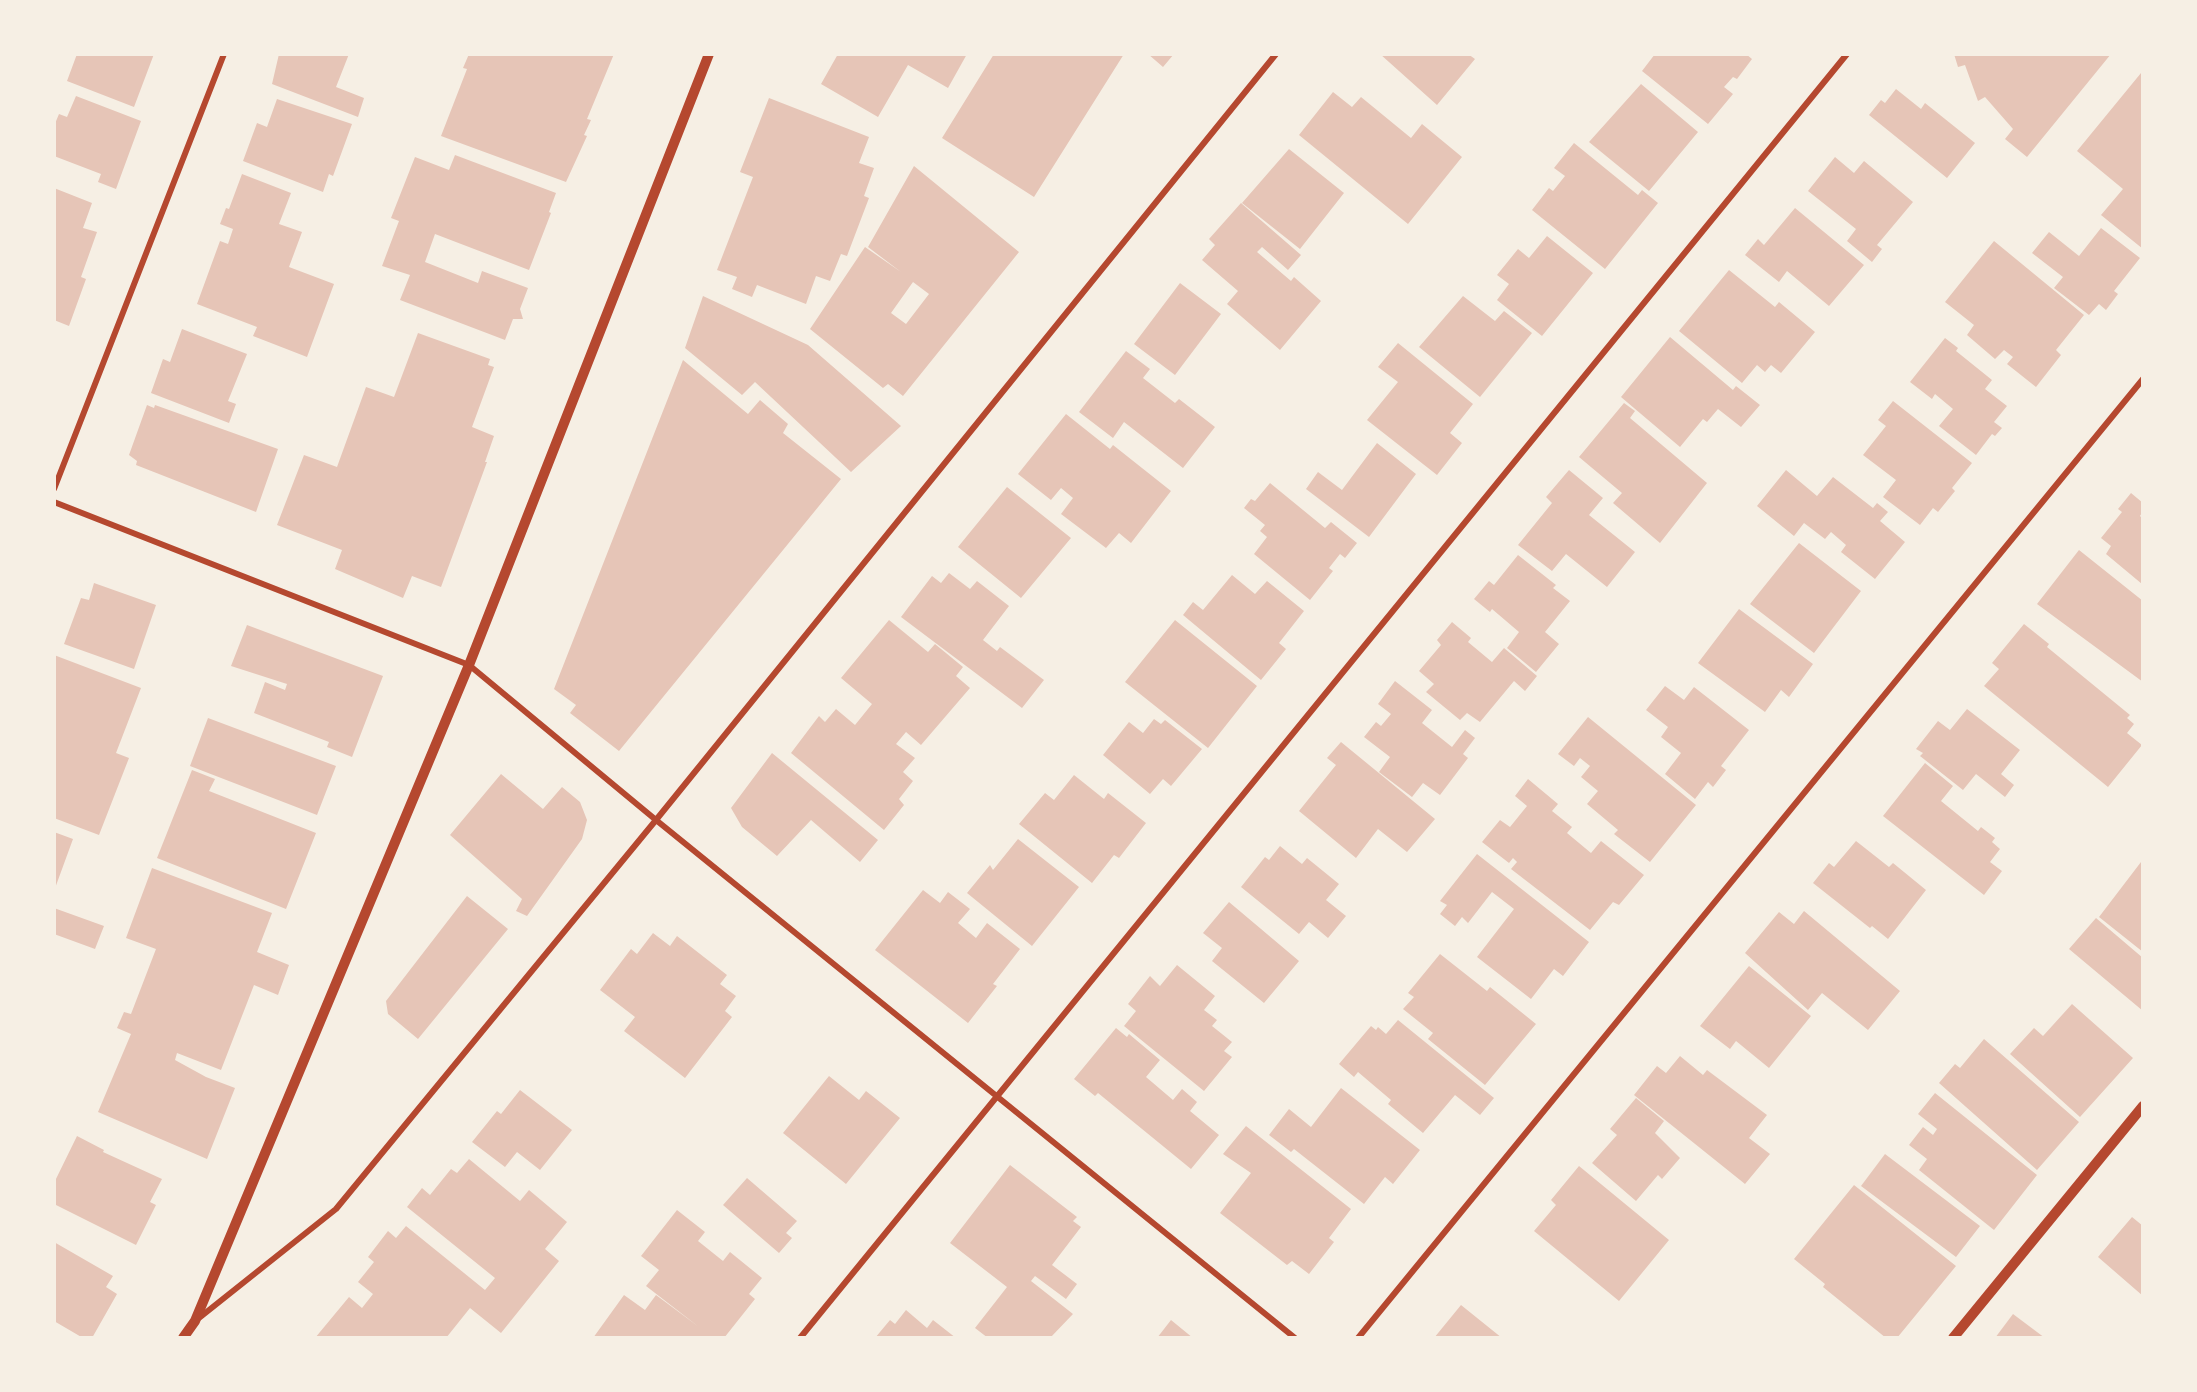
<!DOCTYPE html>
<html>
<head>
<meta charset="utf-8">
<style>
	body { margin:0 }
	#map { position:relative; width:2197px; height:1392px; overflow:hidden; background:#f6efe4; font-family:"Nunito Sans",sans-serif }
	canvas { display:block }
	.frame { position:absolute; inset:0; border:56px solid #f6efe4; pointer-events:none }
</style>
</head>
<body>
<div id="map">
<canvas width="2197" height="1392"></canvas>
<div class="frame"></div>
</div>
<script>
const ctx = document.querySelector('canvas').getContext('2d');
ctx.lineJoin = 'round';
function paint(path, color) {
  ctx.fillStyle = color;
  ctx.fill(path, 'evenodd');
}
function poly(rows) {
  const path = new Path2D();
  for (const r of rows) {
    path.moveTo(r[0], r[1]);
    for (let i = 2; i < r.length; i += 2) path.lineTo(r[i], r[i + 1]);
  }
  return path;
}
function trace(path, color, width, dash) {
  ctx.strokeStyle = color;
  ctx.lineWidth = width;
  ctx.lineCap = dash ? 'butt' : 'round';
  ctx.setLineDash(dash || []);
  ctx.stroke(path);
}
const building = poly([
	[77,54,154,54,134,107,67,81],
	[279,54,349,54,336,87,364,98,358,117,272,84],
	[469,54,614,54,587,119,591,120,584,135,587,136,566,182,441,136,467,69,463,68],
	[838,54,967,54,948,88,908,65,878,117,821,84],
	[994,54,1124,54,1034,197,942,138],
	[1148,54,1174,54,1163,67],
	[1380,54,1468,54,1475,59,1437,105],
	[1655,54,1746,54,1752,59,1737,79,1733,77,1724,87,1733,94,1708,124,1642,71],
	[1954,54,2111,54,2027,157,2005,139,2013,129,1985,97,1978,101,1965,65,1958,67],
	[2141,73,2143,75,2143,249,2101,215,2123,189,2077,151],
	[1641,84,1698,132,1649,191,1589,142],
	[1896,89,1921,109,1925,103,1975,143,1947,178,1869,115,1881,100,1885,103],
	[1333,92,1352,107,1361,97,1411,138,1422,124,1462,157,1408,224,1299,135],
	[76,96,141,121,116,189,98,182,101,174,54,156,54,126,59,114,67,117],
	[769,98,869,137,859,163,874,168,864,196,869,198,847,256,841,254,830,281,816,276,806,304,757,285,752,297,732,289,737,277,717,270,753,177,740,172],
	[277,99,352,124,333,176,329,174,323,192,243,161,257,123,267,127],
	[1574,143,1638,195,1642,190,1658,203,1605,269,1532,210,1549,188,1553,191,1565,176,1554,168],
	[1289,149,1344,193,1300,249,1242,203],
	[455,155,556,193,549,212,551,213,529,270,435,234,425,262,478,283,482,271,528,288,520,309,523,319,513,319,505,340,400,300,410,275,382,266,399,221,391,218,415,157,449,170],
	[1835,157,1854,173,1864,161,1913,202,1877,245,1882,249,1872,262,1847,241,1856,229,1808,191],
	[914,166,1019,252,903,396,888,384,883,388,810,329,865,247,901,272,868,247],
	[913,282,929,294,906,324,891,313],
	[242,174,291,193,279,224,302,232,289,267,334,284,307,357,253,336,257,327,197,304,220,241,228,244,233,229,220,224,226,208,229,209],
	[54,188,92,203,83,228,97,232,81,277,86,279,69,326,54,320],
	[1241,203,1301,255,1288,270,1262,247,1257,252,1291,281,1294,277,1321,301,1280,350,1227,304,1238,291,1202,260,1215,245,1209,239],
	[1795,208,1864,265,1829,306,1787,271,1779,282,1745,255,1758,239,1764,245],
	[2101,228,2140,258,2114,291,2118,294,2106,310,2099,304,2089,315,2054,288,2063,277,2032,253,2049,232,2079,256],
	[1547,236,1593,273,1542,336,1497,300,1509,284,1497,275,1518,249,1529,258],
	[1994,241,2084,315,2056,350,2061,355,2036,387,2007,364,2013,357,2004,350,1995,359,1967,335,1974,325,1945,302],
	[1729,270,1775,307,1779,302,1815,332,1781,373,1771,365,1765,372,1757,365,1742,383,1679,331],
	[1180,283,1221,314,1175,375,1134,344],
	[703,296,808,345,901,426,851,472,755,382,742,395,685,348],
	[1463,296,1495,321,1504,311,1532,333,1480,397,1419,347],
	[182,329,247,354,228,401,236,404,229,423,151,393,163,359,170,362],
	[418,333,490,359,488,365,494,367,472,427,494,436,485,462,487,462,441,587,412,576,403,598,335,569,342,550,277,525,304,455,337,467,366,387,394,397],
	[1670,337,1733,390,1736,386,1760,405,1741,427,1718,409,1707,422,1703,419,1680,447,1621,397],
	[1945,338,1958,348,1956,351,1992,380,1985,389,2007,406,1994,422,2002,428,1995,436,1992,434,1976,455,1939,426,1953,409,1935,394,1932,399,1910,382],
	[1398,343,1473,404,1450,433,1462,443,1437,475,1367,420,1398,382,1378,367],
	[1126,351,1150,369,1143,378,1175,403,1179,399,1215,427,1183,468,1124,422,1113,438,1079,412],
	[683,360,748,414,760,400,788,424,783,433,841,479,619,751,570,713,576,705,554,689],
	[1893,401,1972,463,1952,488,1955,491,1938,512,1933,508,1920,525,1883,497,1896,480,1863,455,1886,426,1878,420],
	[1624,403,1635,411,1630,418,1707,483,1660,543,1613,503,1622,493,1579,457],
	[147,405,154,408,155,405,278,449,256,512,136,465,137,461,129,455],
	[1066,414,1110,449,1113,445,1171,491,1131,543,1119,533,1106,548,1061,514,1073,498,1061,488,1051,500,1018,474],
	[1377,443,1416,474,1369,537,1306,489,1318,472,1342,490],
	[1569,470,1603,498,1589,515,1635,552,1607,587,1566,554,1552,571,1518,545,1552,503,1546,497],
	[1786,470,1817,496,1833,477,1873,508,1877,503,1888,512,1880,521,1905,542,1875,579,1841,552,1846,545,1831,532,1825,539,1804,523,1794,536,1757,506],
	[1270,483,1325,528,1331,522,1357,543,1345,558,1340,554,1329,568,1333,571,1310,600,1254,554,1267,537,1260,531,1265,525,1244,508,1251,499,1255,501],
	[1007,487,1071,538,1021,598,958,547],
	[2131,493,2143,503,2143,511,2140,516,2143,519,2142,584,2106,554,2111,546,2101,538,2122,512,2118,509],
	[1799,543,1861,591,1814,653,1750,604],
	[2079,550,2143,601,2143,682,2037,604],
	[1518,555,1556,585,1553,588,1570,601,1545,632,1559,644,1536,672,1507,648,1519,632,1492,609,1490,612,1474,599,1489,581,1494,585],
	[949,573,970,589,977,581,1009,606,983,640,997,651,1000,647,1044,680,1022,708,901,617,932,576,941,583],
	[1232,575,1255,594,1267,581,1304,611,1279,643,1286,649,1261,680,1183,615,1193,602,1203,610],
	[94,583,156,605,134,669,64,644,81,598,89,600],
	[1739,609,1813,664,1789,697,1781,690,1765,712,1698,663],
	[889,620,928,652,935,644,963,667,956,676,970,688,921,745,906,732,896,744,915,758,903,772,913,781,899,799,904,805,884,830,791,753,819,716,825,722,836,709,855,725,872,704,841,678],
	[1175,620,1257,686,1208,748,1125,682],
	[1452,622,1471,638,1468,642,1492,662,1504,648,1537,676,1525,691,1514,681,1480,722,1467,713,1460,720,1426,692,1434,684,1419,671,1441,645,1437,640],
	[2024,624,2049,644,2047,647,2130,715,2127,718,2134,724,2127,733,2142,745,2108,787,1984,686,1999,669,1992,663],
	[247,625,383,676,352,757,327,747,329,742,254,713,265,682,285,690,287,684,231,666],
	[54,655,141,688,116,753,129,758,99,835,54,818],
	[1395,681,1432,710,1422,723,1452,747,1465,730,1475,738,1463,754,1468,758,1440,795,1423,783,1412,797,1379,772,1390,757,1364,737,1376,722,1381,726,1391,714,1378,704],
	[1665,686,1684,700,1694,687,1749,730,1721,766,1726,770,1713,787,1708,782,1695,799,1665,774,1681,753,1661,737,1668,727,1646,710],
	[1967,709,2020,750,2001,774,2014,785,2005,797,1976,774,1963,790,1920,756,1923,753,1916,749,1938,721,1950,730],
	[1588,717,1696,805,1650,862,1614,834,1618,830,1587,804,1598,791,1581,777,1590,766,1580,758,1574,766,1558,754],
	[208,718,336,766,317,815,190,766],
	[1154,719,1161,724,1165,720,1202,749,1171,786,1163,779,1150,794,1103,755,1129,722,1143,733],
	[1341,742,1435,819,1407,852,1378,829,1356,858,1299,811,1336,765,1327,758],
	[772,753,878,840,860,862,811,820,777,856,742,827,731,808],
	[1925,763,1953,786,1941,801,1978,831,1981,827,1995,838,1992,842,2000,849,1990,862,2002,871,1984,895,1883,816],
	[192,770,215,779,209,791,316,833,286,909,157,858],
	[501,774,543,809,562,787,580,802,587,820,582,839,527,916,516,911,522,899,450,835],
	[1074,775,1104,799,1108,793,1146,823,1119,858,1114,855,1092,883,1019,824,1045,793,1054,800],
	[1528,779,1558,804,1552,811,1572,827,1567,833,1591,853,1601,841,1644,875,1619,905,1613,902,1590,930,1511,869,1517,862,1513,858,1509,863,1482,842,1500,820,1510,827,1527,806,1515,796],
	[54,832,73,839,54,891],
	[1018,839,1079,887,1032,946,967,893,990,865,993,870],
	[1856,841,1889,867,1893,863,1926,890,1888,939,1872,926,1870,928,1813,883,1829,863,1834,867],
	[1280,846,1302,864,1307,858,1339,884,1326,900,1346,916,1328,938,1309,922,1299,934,1241,887,1265,857,1269,860],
	[1477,854,1589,942,1563,976,1554,969,1531,999,1477,957,1514,909,1492,892,1468,923,1462,917,1455,926,1440,914,1447,905,1440,901],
	[2141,862,2143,863,2143,952,2099,917],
	[152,868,272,913,257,952,289,965,278,995,254,985,221,1070,177,1053,175,1060,206,1077,235,1088,207,1159,98,1112,131,1034,117,1028,124,1012,131,1014,156,949,126,938],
	[923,890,940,903,948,892,970,909,958,923,976,938,987,923,1020,949,993,984,997,986,968,1023,875,950],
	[467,896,508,929,418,1039,388,1014,386,1001],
	[1229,902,1299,961,1264,1003,1212,961,1222,948,1203,933],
	[54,908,104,926,95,949,54,934],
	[1804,911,1900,991,1868,1030,1822,993,1808,1010,1745,953,1779,912,1794,924],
	[2096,918,2143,958,2143,1011,2069,949],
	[653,933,670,946,677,936,727,975,720,984,736,996,725,1011,732,1017,685,1078,624,1031,635,1017,600,990,631,949,637,954],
	[1440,954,1487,991,1490,987,1536,1024,1485,1085,1428,1039,1433,1033,1403,1009,1414,997,1408,993],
	[1177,965,1215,996,1204,1010,1217,1020,1212,1026,1232,1042,1224,1051,1232,1057,1204,1091,1124,1026,1136,1011,1128,1004,1150,976,1160,986],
	[1749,966,1811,1016,1769,1068,1736,1041,1730,1049,1700,1026],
	[2072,1004,2133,1058,2080,1117,2010,1054,2034,1028,2043,1036],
	[1398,1020,1494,1098,1480,1115,1455,1095,1423,1133,1388,1104,1391,1100,1358,1072,1354,1077,1339,1064,1371,1026,1376,1030,1378,1027,1386,1034],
	[1116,1028,1127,1037,1129,1034,1160,1060,1146,1077,1173,1100,1182,1089,1197,1102,1190,1111,1219,1135,1191,1169,1098,1093,1095,1096,1074,1079],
	[1984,1039,2079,1122,2037,1170,1939,1083,1955,1064,1960,1068],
	[1680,1056,1703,1075,1707,1070,1767,1115,1749,1138,1770,1154,1745,1184,1634,1095,1657,1066,1666,1073],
	[829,1076,859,1100,866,1091,900,1118,846,1184,783,1133],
	[1341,1088,1420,1150,1393,1184,1385,1177,1364,1204,1294,1149,1291,1152,1269,1135,1289,1109,1311,1127],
	[520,1090,572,1130,540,1170,517,1152,505,1167,472,1142,497,1111,501,1114],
	[1935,1093,2037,1175,1994,1230,1919,1170,1927,1159,1909,1145,1923,1127,1933,1135,1937,1129,1918,1114],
	[1636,1098,1664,1121,1655,1133,1680,1158,1662,1179,1658,1175,1636,1201,1592,1163,1617,1135,1610,1129],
	[1246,1126,1351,1209,1329,1238,1334,1242,1309,1274,1292,1261,1287,1265,1220,1213,1251,1173,1223,1154],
	[77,1136,104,1150,103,1152,162,1179,150,1202,156,1205,136,1245,54,1204,54,1183],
	[1885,1154,1980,1226,1956,1257,1861,1186],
	[469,1159,520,1201,529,1190,567,1222,545,1249,559,1261,501,1333,470,1308,446,1338,315,1338,349,1297,362,1308,373,1294,358,1282,374,1262,368,1257,388,1231,396,1238,406,1226,485,1290,495,1278,407,1207,422,1188,430,1195,451,1169,457,1173],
	[1010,1165,1077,1217,1073,1221,1081,1227,1052,1265,1077,1284,1066,1299,1035,1276,1031,1281,1073,1314,1050,1338,988,1338,975,1328,1007,1287,950,1243],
	[1579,1166,1669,1240,1619,1301,1534,1231,1556,1205,1551,1200],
	[747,1178,797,1221,786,1233,792,1238,779,1253,723,1205],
	[1854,1185,1956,1266,1897,1338,1886,1338,1823,1287,1825,1284,1794,1259],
	[677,1210,705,1232,698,1241,723,1261,730,1252,762,1278,749,1294,755,1299,724,1338,593,1338,624,1295,645,1310,656,1295,699,1327,646,1286,659,1270,641,1256],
	[2132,1217,2143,1226,2143,1296,2098,1257],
	[54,1242,113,1276,106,1287,117,1294,92,1338,83,1338,54,1321],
	[1461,1305,1502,1338,1434,1338],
	[906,1310,927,1328,933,1320,956,1338,875,1338,890,1320,895,1324],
	[2013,1314,2045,1338,1995,1338],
	[1171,1320,1193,1338,1157,1338]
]);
const minor = poly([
	[54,489,224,54],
	[54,502,469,665,656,820,1295,1338],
	[199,1318,336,1209,656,820,1276,54],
	[800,1338,1847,54],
	[1358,1338,2143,379]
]);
const tertiary = poly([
	[183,1338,195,1321,469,665,709,54],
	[1953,1338,2143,1106]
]);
paint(building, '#e6c5b7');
trace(minor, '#b5482f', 6);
trace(tertiary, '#b5482f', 10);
</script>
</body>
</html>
